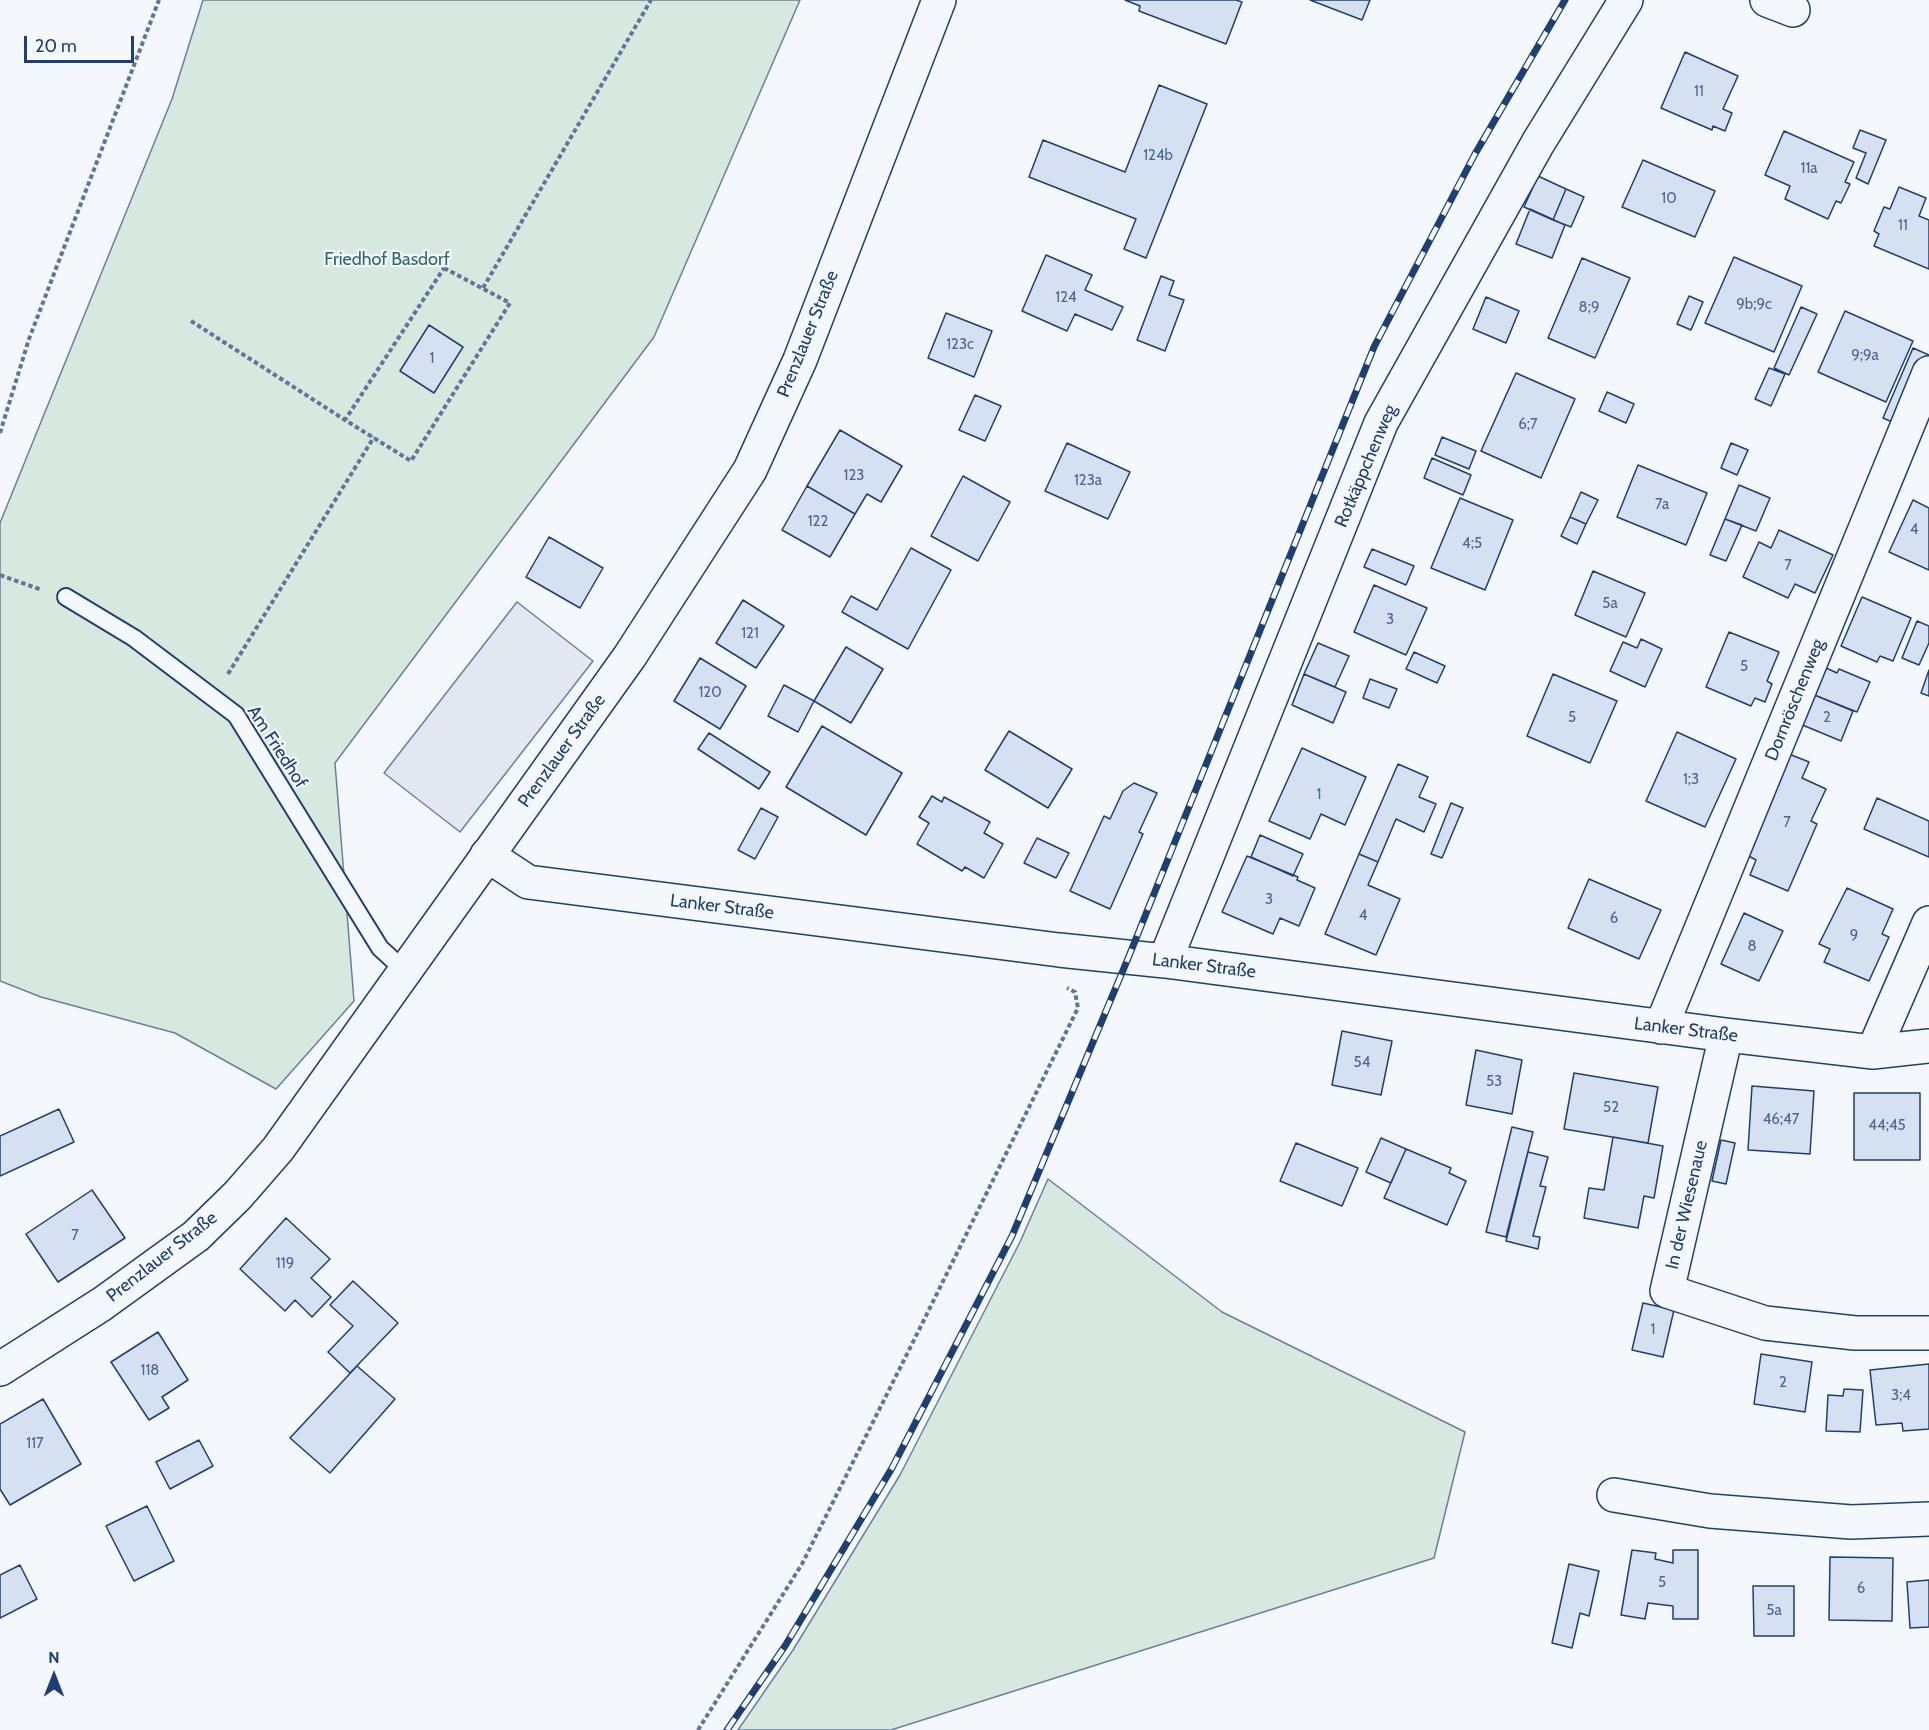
<!DOCTYPE html>
<html>
<head>
<meta charset="utf-8">
<style>
	body { margin:0 }
	#map { position:relative; width:1929px; height:1730px; overflow:hidden; background:#f4f7fb; font-family:Cabin,sans-serif }
	canvas { display:block }
	.north { position:absolute; left:24px; top:1646px; width:60px; height:60px; -webkit-text-stroke:4px #f4f7fb; paint-order:stroke; rotate:0deg; font-size:16px; font-weight:700; line-height:24px; text-align:center; color:#1d3f73 }
	.north::after { content:''; display:block; margin:auto; width:21px; height:27px; background:#1d3f73; clip-path:polygon(50% 0,100% 100%,50% 72%,0 100%) }
	.scale { position:absolute; left:24px; top:36px; width:110px; height:27px; box-sizing:border-box; border:3px solid #1d3f73; border-top:0; padding-left:8px; font-size:18px; line-height:21px; white-space:nowrap; color:#1d3f73; -webkit-text-stroke:4px #f4f7fb; paint-order:stroke }
</style>
</head>
<body>
<div id="map">
<canvas width="1929" height="1730"></canvas>
<div class="north">N</div>
<div class="scale">20 m</div>
</div>
<script>
const ctx = document.querySelector('canvas').getContext('2d');
ctx.lineJoin = 'round';
function paint(path, color) {
  ctx.fillStyle = color;
  ctx.fill(path, 'evenodd');
}
function poly(rows) {
  const path = new Path2D();
  for (const r of rows) {
    path.moveTo(r[0], r[1]);
    for (let i = 2; i < r.length; i += 2) path.lineTo(r[i], r[i + 1]);
  }
  return path;
}
function trace(path, color, width, dash) {
  ctx.strokeStyle = color;
  ctx.lineWidth = width;
  ctx.lineCap = dash ? 'butt' : 'round';
  ctx.setLineDash(dash || []);
  ctx.stroke(path);
}
function label(font, color, halo, rows, align = 'center') {
  ctx.font = font + ' Cabin,sans-serif';
  ctx.lineWidth = 4.5;
  ctx.setLineDash([]);
  ctx.textBaseline = 'middle';
  ctx.strokeStyle = halo;
  ctx.fillStyle = color;
  for (const [text, x, y, turn = 0] of rows) {
    ctx.save();
    ctx.translate(x, y);
    ctx.rotate((+turn || 0) * Math.PI / 180);
    ctx.textAlign = isNaN(turn) ? turn : align;
    if (halo) ctx.strokeText(text, 0, 0);
    ctx.fillText(text, 0, 0);
    ctx.restore();
  }
}
const green = poly([
	[203,0,800,0,654,337,335,763,354,1001,276,1089,175,1033,41,997,0,981,0,523,172,99,203,0],
	[1048,1179,1222,1312,1465,1432,1434,1558,891,1730,738,1730,793,1650,900,1475,1020,1242,1048,1179]
]);
const parking = poly([
	[517,602,593,661,460,832,384,773,517,602]
]);
const building = poly([
	[1125,0,1236,0,1242,2,1226,44,1139,11,1140,6,1125,0],
	[1310,0,1370,0,1362,20,1310,0],
	[1685,52,1738,76,1723,109,1732,113,1725,131,1713,126,1712,130,1661,108,1685,52],
	[1159,85,1207,104,1146,258,1124,249,1136,219,1029,177,1043,140,1125,172,1159,85],
	[1860,130,1886,140,1868,184,1856,178,1866,153,1853,148,1860,130],
	[1784,131,1854,162,1845,182,1850,184,1841,203,1836,201,1828,219,1785,199,1790,186,1765,175,1784,131],
	[1643,160,1715,191,1695,237,1622,207,1643,160],
	[1538,176,1566,189,1553,220,1524,207,1538,176],
	[1899,187,1926,198,1919,216,1929,220,1929,269,1874,246,1879,234,1874,231,1884,207,1890,209,1899,187],
	[1566,189,1584,197,1571,227,1553,220,1566,189],
	[1530,209,1565,225,1552,258,1516,244,1530,209],
	[1046,255,1092,275,1085,290,1123,307,1112,330,1075,314,1067,331,1022,311,1046,255],
	[1734,257,1802,286,1774,352,1705,323,1734,257],
	[1582,258,1630,278,1595,358,1548,338,1582,258],
	[1161,276,1174,281,1169,295,1184,300,1165,351,1137,340,1161,276],
	[1689,296,1703,302,1691,330,1677,324,1689,296],
	[1486,297,1519,311,1506,343,1473,329,1486,297],
	[1801,307,1817,314,1789,375,1774,368,1801,307],
	[1845,311,1913,341,1886,402,1818,372,1845,311],
	[946,313,992,331,974,377,928,358,946,313],
	[429,325,463,347,434,393,400,371,429,325],
	[1913,348,1929,355,1929,358,1899,425,1883,418,1913,348],
	[1769,368,1785,374,1771,406,1755,399,1769,368],
	[1516,373,1575,399,1541,478,1481,451,1516,373],
	[1607,392,1634,404,1626,423,1599,411,1607,392],
	[975,395,1001,406,985,441,959,430,975,395],
	[840,430,902,466,881,502,867,494,855,514,807,486,840,430],
	[1442,437,1476,451,1469,469,1435,455,1442,437],
	[1067,443,1130,472,1108,519,1045,491,1067,443],
	[1731,443,1748,450,1737,475,1721,468,1731,443],
	[1432,458,1471,475,1463,495,1424,478,1432,458],
	[1638,465,1707,493,1686,545,1617,517,1638,465],
	[963,476,1010,502,978,561,931,536,963,476],
	[1739,485,1770,498,1756,531,1725,519,1739,485],
	[807,486,855,514,830,557,782,530,807,486],
	[1581,492,1598,500,1586,524,1570,517,1581,492],
	[1460,498,1513,520,1485,590,1431,568,1460,498],
	[1913,500,1929,508,1929,570,1889,552,1913,500],
	[1570,517,1586,524,1577,544,1561,536,1570,517],
	[1725,519,1742,525,1726,561,1710,555,1725,519],
	[1779,530,1833,555,1815,593,1795,584,1788,598,1743,577,1759,542,1771,548,1779,530],
	[549,537,603,568,580,608,526,577,549,537],
	[911,548,951,570,908,649,842,612,851,596,877,610,911,548],
	[1372,549,1414,566,1406,585,1364,567,1372,549],
	[1593,571,1645,593,1626,637,1575,615,1593,571],
	[1374,585,1427,608,1406,655,1354,632,1374,585],
	[1862,597,1911,618,1893,661,1880,656,1877,662,1841,646,1862,597],
	[743,600,784,626,756,668,716,643,743,600],
	[1917,621,1929,626,1929,643,1919,665,1902,658,1917,621],
	[1729,632,1779,652,1767,681,1772,684,1765,702,1755,698,1751,706,1706,687,1729,632],
	[1641,639,1662,649,1645,687,1610,671,1623,642,1637,648,1641,639],
	[1318,643,1349,656,1335,687,1304,674,1318,643],
	[846,647,883,669,851,723,814,701,846,647],
	[1414,652,1445,666,1437,683,1406,669,1414,652],
	[700,658,746,686,720,729,674,701,700,658],
	[1824,667,1837,673,1839,669,1870,682,1857,712,1812,694,1824,667],
	[1929,670,1929,696,1921,693,1929,670],
	[1304,674,1346,692,1333,723,1292,705,1304,674],
	[1553,674,1617,701,1590,763,1527,736,1553,674],
	[1370,679,1397,689,1389,708,1363,698,1370,679],
	[784,685,814,701,798,732,768,716,784,685],
	[1812,694,1853,711,1841,741,1800,724,1812,694],
	[822,726,902,773,866,835,786,787,822,726],
	[1009,731,1072,769,1048,808,985,770,1009,731],
	[1677,732,1736,759,1705,827,1646,801,1677,732],
	[709,733,770,772,759,789,698,749,709,733],
	[1302,748,1366,777,1345,825,1321,814,1310,839,1269,821,1302,748],
	[1789,754,1809,762,1802,778,1826,789,1811,821,1817,824,1788,891,1750,875,1756,860,1745,854,1789,754],
	[1398,764,1428,777,1419,797,1436,804,1424,832,1396,819,1378,862,1359,854,1398,764],
	[1134,783,1157,793,1139,832,1143,834,1110,909,1070,891,1104,816,1110,819,1123,791,1134,783],
	[932,796,942,802,944,797,990,822,984,833,1003,844,984,878,965,867,962,871,917,844,929,823,919,817,932,796],
	[1877,798,1929,821,1929,857,1864,829,1877,798],
	[1451,803,1463,808,1442,858,1431,854,1451,803],
	[761,808,778,817,755,859,738,850,761,808],
	[1260,835,1303,854,1293,876,1251,857,1260,835],
	[1037,838,1069,853,1056,878,1024,863,1037,838],
	[1359,854,1378,862,1368,885,1400,899,1376,955,1325,934,1359,854],
	[1247,856,1298,877,1297,880,1315,888,1299,926,1280,918,1273,934,1222,912,1247,856],
	[1589,879,1661,910,1639,959,1568,928,1589,879],
	[1847,888,1893,909,1882,934,1889,937,1869,981,1824,962,1830,949,1819,944,1847,888],
	[1744,913,1783,931,1759,981,1721,964,1744,913],
	[1342,1031,1392,1041,1381,1095,1332,1085,1342,1031],
	[1476,1050,1522,1060,1512,1114,1466,1105,1476,1050],
	[1574,1073,1658,1087,1648,1143,1564,1129,1574,1073],
	[1752,1086,1814,1091,1810,1154,1748,1150,1752,1086],
	[1854,1093,1920,1093,1920,1160,1854,1160,1854,1093],
	[59,1109,74,1142,0,1176,0,1136,59,1109],
	[1512,1127,1533,1132,1506,1237,1486,1232,1512,1127],
	[1613,1137,1663,1146,1654,1198,1644,1196,1638,1228,1584,1218,1589,1188,1604,1190,1613,1137],
	[1381,1138,1406,1149,1391,1183,1366,1172,1381,1138],
	[1721,1140,1735,1143,1726,1184,1712,1181,1721,1140],
	[1296,1143,1358,1168,1342,1206,1280,1181,1296,1143],
	[1406,1149,1451,1168,1449,1173,1466,1181,1447,1225,1384,1198,1406,1149],
	[1528,1152,1548,1157,1540,1186,1546,1187,1533,1236,1540,1237,1538,1249,1506,1241,1528,1152],
	[92,1190,125,1238,58,1282,26,1234,92,1190],
	[286,1218,330,1259,311,1278,331,1297,312,1317,295,1300,285,1311,240,1269,286,1218],
	[353,1281,398,1323,350,1373,328,1352,353,1326,330,1305,353,1281],
	[1643,1303,1674,1310,1663,1357,1632,1350,1643,1303],
	[158,1332,188,1380,162,1397,169,1408,149,1420,111,1362,158,1332],
	[1761,1354,1812,1362,1805,1412,1754,1404,1761,1354],
	[1929,1364,1929,1429,1903,1431,1902,1423,1876,1425,1870,1370,1929,1364],
	[357,1366,395,1399,330,1473,290,1438,357,1366],
	[1844,1389,1863,1390,1860,1432,1826,1431,1828,1395,1843,1396,1844,1389],
	[43,1399,81,1464,10,1505,0,1489,0,1424,43,1399],
	[199,1440,213,1466,170,1489,156,1462,199,1440],
	[147,1506,174,1561,134,1581,106,1526,147,1506],
	[1632,1550,1656,1553,1655,1559,1673,1563,1673,1550,1698,1550,1698,1619,1673,1619,1673,1606,1648,1603,1645,1619,1621,1615,1632,1550],
	[1830,1557,1893,1558,1892,1621,1829,1620,1830,1557],
	[1569,1564,1599,1571,1589,1616,1580,1613,1572,1648,1552,1643,1569,1564],
	[20,1565,37,1599,0,1618,0,1575,20,1565],
	[1929,1580,1929,1627,1910,1628,1907,1582,1929,1580],
	[1753,1586,1794,1586,1794,1636,1754,1636,1753,1586]
]);
const path = poly([
	[444,268,510,303,411,461,345,420,444,268],
	[483,288,651,0],
	[191,321,345,420],
	[0,433,29,339,159,0],
	[0,575,42,590],
	[228,674,374,437],
	[698,1730,802,1564,918,1332,1078,1008,1075,992,1067,988]
]);
const lane = poly([
	[66,597,134,638,236,715,380,948,404,970]
]);
const street = poly([
	[1767,0,1793,10],
	[487,855,528,882,1059,950,1165,961,1726,1035,1873,1052,1929,1046],
	[1165,961,1381,423,1538,143,1626,0],
	[1661,1027,1929,373],
	[1726,1035,1667,1291,1765,1323,1855,1333,1929,1333],
	[1873,1052,1929,923],
	[1614,1495,1710,1511,1851,1522,1929,1519]
]);
const secondary = poly([
	[0,1369,102,1304,196,1236,238,1195,278,1149,630,656,750,470,800,360,939,0]
]);
const rail = poly([
	[727,1730,785,1646,892,1468,1012,1236,1129,956,1374,347,1475,154,1565,0]
]);
const numberNames = [
	["11",1699,92],
	["124b",1158,156],
	["11a",1809,169],
	["10",1669,199],
	["11",1903,226],
	["124",1066,298],
	["9b;9c",1754,305],
	["8;9",1589,308],
	["123c",960,345],
	["9;9a",1865,356],
	["1",432,359],
	["6;7",1528,425],
	["123",854,476],
	["123a",1088,481],
	["7a",1662,505],
	["122",818,522],
	["4",1914,530],
	["4;5",1472,544],
	["7",1788,566],
	["5a",1610,604],
	["3",1390,620],
	["121",750,634],
	["5",1744,667],
	["120",710,693],
	["5",1572,718],
	["2",1827,718],
	["1;3",1691,780],
	["1",1319,795],
	["7",1787,823],
	["3",1269,900],
	["4",1363,916],
	["6",1614,919],
	["9",1854,936],
	["8",1752,947],
	["54",1362,1063],
	["53",1494,1082],
	["52",1611,1108],
	["46;47",1781,1120],
	["44;45",1887,1126],
	["7",75,1236],
	["119",285,1264],
	["1",1653,1330],
	["118",150,1371],
	["2",1783,1383],
	["3;4",1901,1396],
	["117",35,1444],
	["5",1662,1583],
	["6",1861,1589],
	["5a",1774,1611]
];
const parkNames = [
	["Friedhof Basdorf",387,260]
];
const streetNames = [
	["Prenzlauer Straße",808,334,-68],
	["Rotkäppchenweg",1366,466,-67],
	["Dornröschenweg",1795,700,-68],
	["Am Friedhof",277,747,57],
	["Prenzlauer Straße",562,751,-54],
	["Lanker Straße",722,907,7],
	["Lanker Straße",1204,966,7],
	["Lanker Straße",1686,1030,7],
	["In der Wiesenaue",1687,1205,-77],
	["Prenzlauer Straße",162,1257,-38]
];
paint(green, '#d7e8df');
trace(green, '#687fa3', 1.5);
paint(parking, '#e3e8f0');
trace(parking, '#687fa3', 1.5);
paint(building, '#d5e0f0');
trace(building, '#1d3f73', 1.5);
trace(lane, '#1d3f73', 20);
trace(street, '#1d3f73', 36);
trace(secondary, '#1d3f73', 36);
trace(path, '#5e769c', 4, [4.5, 3]);
trace(lane, '#f4f7fb', 16);
trace(street, '#f4f7fb', 33);
trace(secondary, '#f4f7fb', 33);
trace(rail, '#1d3f73', 7);
trace(rail, '#f4f7fb', 4.5, [14]);
label('15px', '#4b6792', null, numberNames);
label('18px', '#2c6c60', '#f4f7fb', parkNames);
label('18px', '#1d3f73', '#f4f7fb', streetNames);
</script>
</body>
</html>
